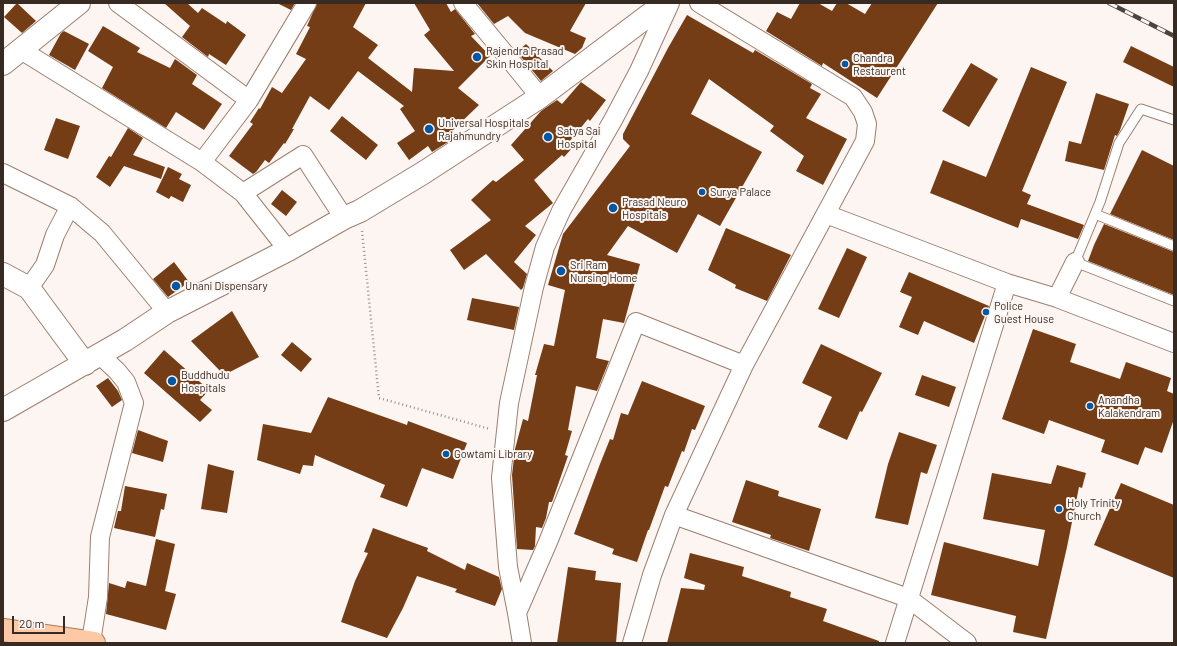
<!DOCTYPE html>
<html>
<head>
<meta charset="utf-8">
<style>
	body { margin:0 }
	#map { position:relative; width:1177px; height:646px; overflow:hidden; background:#fcf5f1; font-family:Barlow,sans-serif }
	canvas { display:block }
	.frame { position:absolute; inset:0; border:4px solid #362a23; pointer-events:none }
	.scale { position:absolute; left:12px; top:616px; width:53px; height:18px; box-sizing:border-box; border:2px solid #362a23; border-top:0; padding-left:5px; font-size:12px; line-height:14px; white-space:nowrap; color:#362a23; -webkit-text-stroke:3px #fcf5f1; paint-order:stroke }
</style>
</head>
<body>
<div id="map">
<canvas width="1177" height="646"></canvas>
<div class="frame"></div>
<div class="scale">20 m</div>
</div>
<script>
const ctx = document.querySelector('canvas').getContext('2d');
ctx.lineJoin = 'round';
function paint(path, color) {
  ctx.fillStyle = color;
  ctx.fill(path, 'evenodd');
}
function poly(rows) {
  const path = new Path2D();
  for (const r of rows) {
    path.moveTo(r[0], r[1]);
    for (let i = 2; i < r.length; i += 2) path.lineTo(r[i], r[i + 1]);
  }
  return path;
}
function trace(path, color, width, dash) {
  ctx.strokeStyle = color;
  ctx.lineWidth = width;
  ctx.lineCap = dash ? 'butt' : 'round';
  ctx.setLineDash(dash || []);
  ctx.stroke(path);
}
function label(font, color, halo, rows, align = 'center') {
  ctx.font = font + ' Barlow,sans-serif';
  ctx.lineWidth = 4;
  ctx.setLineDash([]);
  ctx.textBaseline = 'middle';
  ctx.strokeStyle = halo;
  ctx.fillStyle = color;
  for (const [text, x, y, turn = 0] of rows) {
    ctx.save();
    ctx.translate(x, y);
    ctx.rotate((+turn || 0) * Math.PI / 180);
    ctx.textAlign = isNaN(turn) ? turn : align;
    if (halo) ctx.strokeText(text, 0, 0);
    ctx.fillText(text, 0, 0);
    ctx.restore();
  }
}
const building = poly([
	[17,3,36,21,22,33,4,17],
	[164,3,187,3,198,13,202,8,226,24,227,21,246,35,226,65,209,54,208,57,182,37,190,26],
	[277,3,295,3,291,10],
	[317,3,366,3,353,27,378,45,368,58,412,92,414,68,454,71,424,35,430,30,414,3,446,3,451,12,455,9,475,34,471,36,490,56,458,88,479,105,452,131,456,137,432,152,428,146,409,160,397,143,415,131,400,109,404,106,358,71,329,110,310,96,292,129,294,129,285,144,284,143,269,163,265,160,256,172,253,174,229,156,253,124,250,122,259,108,260,109,272,87,282,93,306,59,296,54,310,27,307,26],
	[477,3,586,3,570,31,586,38,582,48,575,54,525,33,508,16,494,24],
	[800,3,818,3,832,11,837,3,846,3,865,14,872,3,938,3,877,98,823,63,822,66,766,31,777,12,791,19],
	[687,15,753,53,755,50,812,84,810,88,821,94,806,118,847,139,823,185,796,171,804,156,770,131,774,126,709,79,691,114,762,152,720,226,698,214,677,253,628,226,607,255,640,264,624,323,603,319,596,358,609,361,597,391,576,386,568,430,572,431,565,455,568,456,552,502,549,502,546,518,542,528,536,527,535,546,533,550,517,549,512,475,515,449,523,419,528,421,537,375,535,375,544,344,554,346,565,290,548,285,563,234,630,146,623,139,623,134,668,48],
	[103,26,140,48,137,52,170,68,175,59,197,75,192,84,222,104,204,130,176,112,166,128,102,88,113,67,88,51],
	[64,31,89,44,75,70,49,55,61,33],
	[526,44,553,71,541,81,517,52],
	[1131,46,1174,67,1174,87,1123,62],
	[971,63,998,79,969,127,942,111],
	[1031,67,1067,82,1022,191,1031,195,1027,204,1084,225,1078,239,1021,219,1018,228,930,193,943,160,986,177],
	[581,82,606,100,590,121,588,119,569,142,574,146,564,157,562,155,534,180,553,203,525,226,536,235,514,262,527,274,523,288,521,290,486,254,464,270,450,250,491,220,471,200,493,180,496,182,524,160,511,145,541,111,557,100,562,104],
	[1096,93,1129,104,1120,130,1117,136,1115,135,1104,170,1065,161,1069,141,1081,144],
	[342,116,378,145,366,160,330,131],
	[56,118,80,126,68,159,44,150],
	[128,128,143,138,133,155,165,167,161,179,124,166,110,187,96,177,109,156,111,157],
	[1142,150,1174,166,1174,240,1110,214],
	[168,167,182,174,179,179,191,185,183,202,171,196,169,199,156,192],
	[282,190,297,202,286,216,271,204],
	[1104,224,1174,252,1174,295,1088,261,1094,245],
	[726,228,791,255,767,301,735,288,736,285,708,270],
	[847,248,867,257,839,318,818,309],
	[174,262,189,282,168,297,153,279],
	[909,272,989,306,974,343,924,321,918,335,899,327,912,297,900,292],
	[472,298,519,307,514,330,467,320],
	[232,311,259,357,224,375,191,341],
	[1033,329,1076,344,1070,362,1120,379,1126,362,1171,378,1167,391,1174,394,1174,419,1162,453,1145,447,1138,465,1101,452,1105,440,1049,420,1044,434,1002,419],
	[292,342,312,359,301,372,281,355],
	[821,344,882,373,862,412,860,411,847,440,818,427,832,397,802,383],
	[164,350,209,390,200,400,212,410,200,422,144,373],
	[922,375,956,387,949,407,915,395],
	[108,378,118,391,122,400,112,407,96,386],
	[642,381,705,406,695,430,692,429,684,452,682,451,668,487,665,486,649,530,648,530,637,562,612,554,614,549,574,534,600,464,610,439,613,440,621,413,628,415],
	[328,397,407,425,408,421,467,443,453,479,422,468,407,507,380,497,385,485,315,455,313,466,303,465,300,474,257,460,263,424,311,433],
	[138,430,168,441,163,462,132,453],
	[899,432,937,445,927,474,921,472,908,525,875,518,888,464],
	[208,464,234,471,227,513,201,509],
	[1057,465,1086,473,1082,488,1079,487,1067,547,1046,639,1013,632,1016,616,931,595,944,542,1038,566,1045,530,983,519,992,473,1051,484],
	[746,480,779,491,778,496,821,509,809,551,770,538,771,535,732,522],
	[1121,483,1174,505,1174,578,1094,545],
	[125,486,167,494,164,510,161,509,155,537,114,528,118,511,121,511],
	[373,528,428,548,427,551,465,570,467,563,499,577,502,589,495,606,455,592,457,589,417,576,403,608,387,638,341,622,355,581,368,553,364,552],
	[156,539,175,544,165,591,176,594,166,630,106,614,109,583,125,588,127,581,146,586],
	[690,553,744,567,742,576,791,592,790,597,827,609,823,621,879,641,879,643,667,643,681,588,704,590,705,585,684,578],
	[568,567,596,571,595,580,621,583,616,643,557,643]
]);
const path = poly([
	[362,231,379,398,490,429]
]);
const service = poly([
	[1174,120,1141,109,1119,143,1100,202,1075,262,1174,301],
	[1095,214,1174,246]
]);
const minor = poly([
	[118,3,249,100,307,3],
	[463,3,506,55,540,97],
	[21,50,202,162,243,193,288,250],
	[202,162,249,100],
	[3,173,70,206,102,233,167,312],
	[243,193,303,155,344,218],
	[826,214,1007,283,1057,298,1174,343],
	[29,288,45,265,55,235,70,206],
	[1057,298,1075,262],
	[674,515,908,598,967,643],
	[517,613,548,542,636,322,744,365],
	[91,642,98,597,100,537,134,403,126,382,117,371,100,355],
	[522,643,517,613,508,567,501,478,509,403,534,287,545,247,561,211,613,120,639,71,670,3],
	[632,643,652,575,674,515,744,365,865,141,867,124,863,112,853,97,699,3],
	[895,643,1007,283]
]);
const tertiary = poly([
	[3,64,79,3],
	[3,274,29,288,85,364],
	[3,410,125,340,167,312,288,250,344,218,360,211,423,173,540,97,665,3]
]);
const primary = poly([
	[3,630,94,643]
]);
const rail = poly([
	[1109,3,1174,36]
]);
const markers = [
	[477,57,5,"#0357a5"],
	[845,64,4,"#0357a5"],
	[429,129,5,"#0357a5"],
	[548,137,5,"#0357a5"],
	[702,192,4,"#0357a5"],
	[613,208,5,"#0357a5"],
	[561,271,5,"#0357a5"],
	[176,286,5,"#0357a5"],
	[986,312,4,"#0357a5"],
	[172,381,5,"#0357a5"],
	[1090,406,4,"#0357a5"],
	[446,454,4,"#0357a5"],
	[1059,509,4,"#0357a5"]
];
const poiNames = [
	["Rajendra Prasad",486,51],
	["Skin Hospital",486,64],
	["Chandra",853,58],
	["Restaurent",853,71],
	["Universal Hospitals",438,123],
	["Rajahmundry",438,136],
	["Satya Sai",557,131],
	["Hospital",557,144],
	["Surya Palace",710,192],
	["Prasad Neuro",622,202],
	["Hospitals",622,215],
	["Sri Ram",570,265],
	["Nursing Home",570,278],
	["Unani Dispensary",185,286],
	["Police",994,306],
	["Guest House",994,319],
	["Buddhudu",181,375],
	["Hospitals",181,388],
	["Anandha",1098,400],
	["Kalakendram",1098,413],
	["Gowtami Library",454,454],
	["Holy Trinity",1067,503],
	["Church",1067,516]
];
paint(building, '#743d16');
trace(service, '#9c7f6e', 11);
trace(minor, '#9c7f6e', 20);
trace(tertiary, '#9c7f6e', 24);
trace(primary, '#b77952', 24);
trace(path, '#9a908b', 2.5, [1, 3]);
trace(service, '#fff', 9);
trace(minor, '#fff', 18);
trace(tertiary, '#fff', 22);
trace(primary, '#fdc8a6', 22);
trace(rail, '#4e433c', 4.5);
trace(rail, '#fcf5f1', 3, [9]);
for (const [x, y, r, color] of markers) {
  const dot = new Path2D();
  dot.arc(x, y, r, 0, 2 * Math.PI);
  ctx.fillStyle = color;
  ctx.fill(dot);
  trace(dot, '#fcf5f1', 1.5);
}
label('11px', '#362a23', '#fcf5f1', poiNames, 'left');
</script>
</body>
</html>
